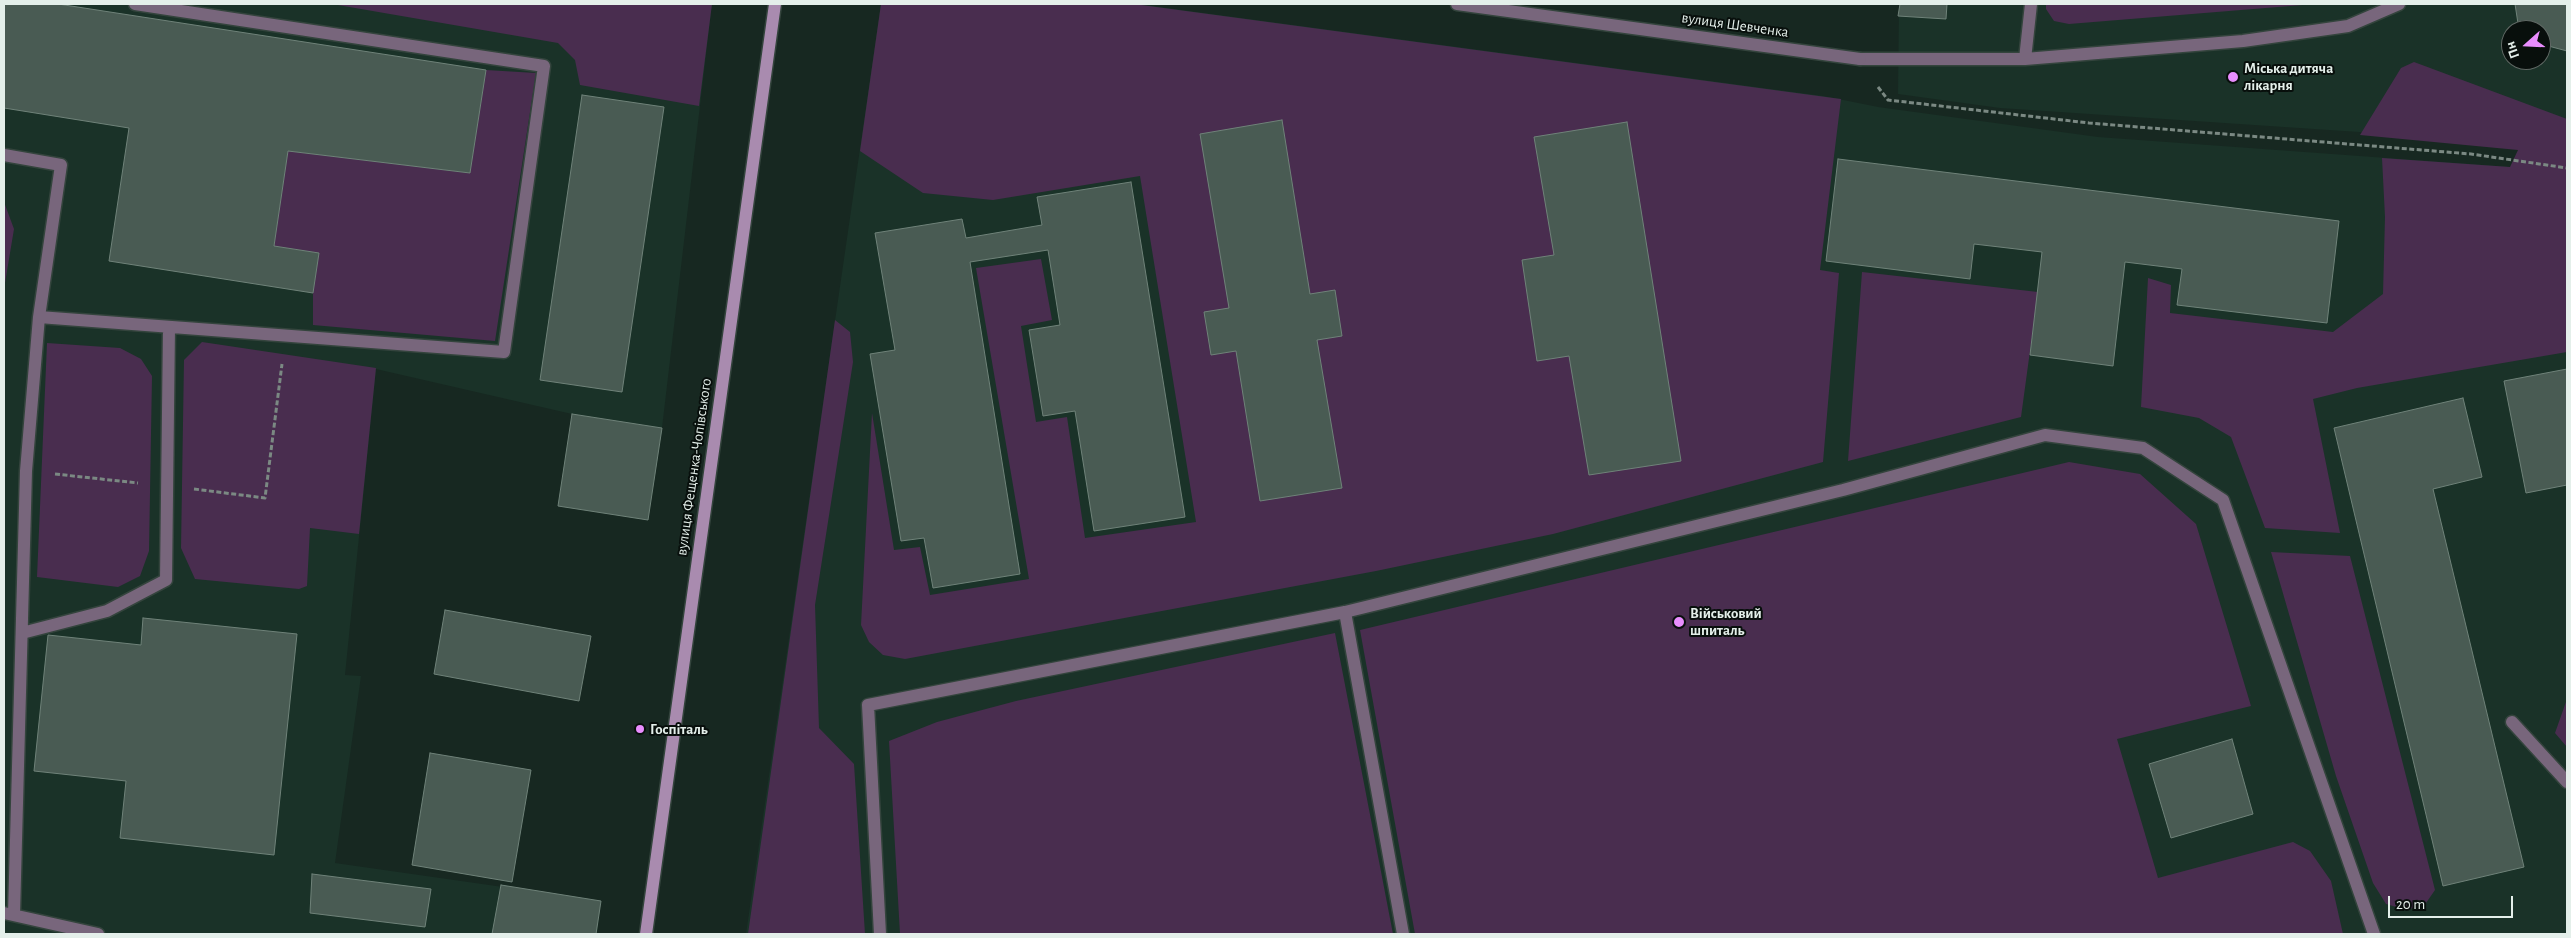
<!DOCTYPE html>
<html>
<head>
<meta charset="utf-8">
<style>
	body { margin:0 }
	#map { position:relative; width:2571px; height:938px; overflow:hidden; background:#172821; font-family:"Alegreya Sans",sans-serif }
	canvas { display:block }
	.frame { position:absolute; inset:0; border:5px solid #e4efea; pointer-events:none }
	.north { position:absolute; left:2501px; top:20px; width:50px; height:50px; box-sizing:border-box; background:#080f0c; border:1px solid #606965; border-radius:50%; rotate:250deg; font-size:14px; font-weight:700; line-height:20px; text-align:center; color:#e4efea }
	.north::after { content:''; display:block; margin:auto; width:18px; height:22px; background:#e98dfe; clip-path:polygon(50% 0,100% 100%,50% 72%,0 100%) }
	.scale { position:absolute; left:2388px; top:896px; width:125px; height:22px; box-sizing:border-box; border:2px solid #e4efea; border-top:0; padding-left:6px; font-size:15px; line-height:18px; white-space:nowrap; color:#e4efea; -webkit-text-stroke:4px #080f0c; paint-order:stroke }
</style>
</head>
<body>
<div id="map">
<canvas width="2571" height="938"></canvas>
<div class="frame"></div>
<div class="north">Пн</div>
<div class="scale">20 m</div>
</div>
<script>
const ctx = document.querySelector('canvas').getContext('2d');
ctx.lineJoin = 'round';
function paint(path, color) {
  ctx.fillStyle = color;
  ctx.fill(path, 'evenodd');
}
function poly(rows) {
  const path = new Path2D();
  for (const r of rows) {
    path.moveTo(r[0], r[1]);
    for (let i = 2; i < r.length; i += 2) path.lineTo(r[i], r[i + 1]);
  }
  return path;
}
function trace(path, color, width, dash) {
  ctx.strokeStyle = color;
  ctx.lineWidth = width;
  ctx.lineCap = dash ? 'butt' : 'round';
  ctx.setLineDash(dash || []);
  ctx.stroke(path);
}
function label(font, color, halo, rows, align = 'center') {
  ctx.font = font + ' "Alegreya Sans",sans-serif';
  ctx.lineWidth = 4;
  ctx.setLineDash([]);
  ctx.textBaseline = 'middle';
  ctx.strokeStyle = halo;
  ctx.fillStyle = color;
  for (const [text, x, y, turn = 0] of rows) {
    ctx.save();
    ctx.translate(x, y);
    ctx.rotate((+turn || 0) * Math.PI / 180);
    ctx.textAlign = isNaN(turn) ? turn : align;
    if (halo) ctx.strokeText(text, 0, 0);
    ctx.fillText(text, 0, 0);
    ctx.restore();
  }
}
const built = poly([
	[4,4,712,4,662,428,572,414,376,369,345,675,361,676,335,863,601,901,597,934,4,934],
	[881,4,1137,4,1823,96,1878,107,2098,137,2511,167,2567,191,2567,934,746,934],
	[1899,4,2567,4,2567,151,2374,133,2000,108,1898,94],
	[2511,30,2541,30,2541,60,2511,60]
]);
const green = poly([
	[332,4,712,4,699,106,580,85,575,60,558,43],
	[881,4,1134,4,1841,99,1820,270,1839,273,1823,462,1553,534,1376,571,905,659,883,655,869,642,861,625,872,413,894,550,920,547,930,595,1029,579,976,268,1041,259,1052,320,1021,326,1036,422,1067,417,1085,538,1196,522,1140,176,993,200,923,193,860,151],
	[2046,4,2315,4,2069,24,2054,21,2046,9],
	[2414,62,2567,119,2567,352,2357,388,2313,399,2340,533,2265,528,2231,437,2199,418,2141,407,2148,278,2171,285,2170,313,2333,332,2383,294,2385,217,2382,158,2510,167,2518,150,2360,135,2401,68],
	[486,70,536,73,495,341,313,325,313,293,319,253,274,246,288,151,470,173],
	[4,202,14,229,4,289],
	[1862,272,2038,292,2021,417,1848,461],
	[835,320,850,332,853,362,815,605,819,728,854,764,865,934,748,934],
	[202,342,376,368,359,534,310,528,307,586,299,589,195,579,181,548,184,360],
	[47,343,120,348,141,359,152,376,149,551,140,576,118,587,37,577],
	[2069,462,2140,474,2196,524,2251,706,2117,739,2158,878,2293,842,2310,851,2331,881,2343,934,1415,934,1360,630],
	[2271,552,2350,556,2435,890,2426,903,2407,910,2386,904,2373,883,2336,776],
	[1335,633,1393,934,900,934,889,741,937,722,1016,701],
	[2567,699,2567,747,2555,733]
]);
const building = poly([
	[4,4,58,4,486,70,470,173,288,151,274,246,319,253,313,293,109,261,129,128,4,108,4,4],
	[1900,4,1947,4,1946,19,1898,16,1900,4],
	[2515,4,2567,4,2567,51,2541,44,2541,30,2519,30,2515,4],
	[582,95,664,107,622,392,540,380,582,95],
	[1282,120,1310,294,1335,290,1342,336,1317,340,1342,488,1260,501,1236,351,1211,355,1204,312,1229,308,1200,134,1282,120],
	[1627,122,1681,461,1589,475,1569,356,1537,361,1522,260,1554,255,1534,137,1627,122],
	[1838,159,2339,221,2327,323,2177,305,2182,269,2125,262,2113,366,2030,355,2042,252,1974,244,1970,279,1826,261,1838,159],
	[1131,182,1185,517,1094,531,1075,411,1043,416,1029,330,1060,325,1048,250,970,262,1020,574,933,588,924,538,901,541,870,354,895,350,875,233,962,219,966,238,1042,225,1037,197,1131,182],
	[2567,369,2567,485,2526,493,2504,381,2567,369],
	[2463,398,2482,477,2433,489,2524,867,2443,886,2334,428,2463,398],
	[572,414,662,428,648,520,558,506,572,414],
	[445,610,591,636,579,701,434,674,445,610],
	[143,618,297,634,274,855,120,838,126,781,34,771,48,635,141,645,143,618],
	[2232,739,2253,814,2171,838,2149,764,2232,739],
	[430,753,531,770,512,882,412,865,430,753],
	[312,874,431,889,425,927,310,913,312,874],
	[501,885,601,901,596,934,492,934,501,885]
]);
const path = poly([
	[1878,87,1888,100,2089,123,2471,154,2567,168],
	[55,474,138,483],
	[194,489,265,498,282,364]
]);
const lane = poly([
	[1860,59,2025,59,2243,41,2348,26,2399,4],
	[2025,59,2031,4],
	[4,155,61,165,39,317,26,471,14,914],
	[39,317,504,352,544,66,135,4],
	[1345,612,1403,934],
	[22,633,107,611,166,580,169,327],
	[2512,722,2567,782],
	[4,913,98,934],
	[880,934,868,705,1345,612,1843,490,2045,435,2143,448,2223,500,2374,934]
]);
const street = poly([
	[1457,4,1860,59]
]);
const secondary = poly([
	[646,934,775,4]
]);
const markers = [
	[2233,77,6,"#e98dfe"],
	[1679,622,6,"#e98dfe"],
	[640,729,5,"#e98dfe"]
];
const streetNames = [
	["вулиця Шевченка",1735,25,8],
	["вулиця Фещенка-Чопівського",694,467,-82]
];
const poiNames = [
	["Міська дитяча",2244,68],
	["лікарня",2244,85],
	["Військовий",1690,613],
	["шпиталь",1690,630],
	["Госпіталь",650,729]
];
paint(built, '#1a3228');
paint(green, '#492d4f');
paint(building, '#495b53');
trace(building, '#6f8279', 1);
trace(lane, '#34443d', 15);
trace(street, '#34443d', 15);
trace(secondary, '#34443d', 15);
trace(path, '#7b8983', 3, [5, 2.5]);
trace(lane, '#78667c', 12);
trace(street, '#78667c', 12);
trace(secondary, '#a98baf', 12);
for (const [x, y, r, color] of markers) {
  const dot = new Path2D();
  dot.arc(x, y, r, 0, 2 * Math.PI);
  ctx.fillStyle = color;
  ctx.fill(dot);
  trace(dot, '#080f0c', 2);
}
label('15px', '#e4efea', '#080f0c', streetNames);
label('bold 15px', '#e4efea', '#080f0c', poiNames, 'left');
</script>
</body>
</html>
